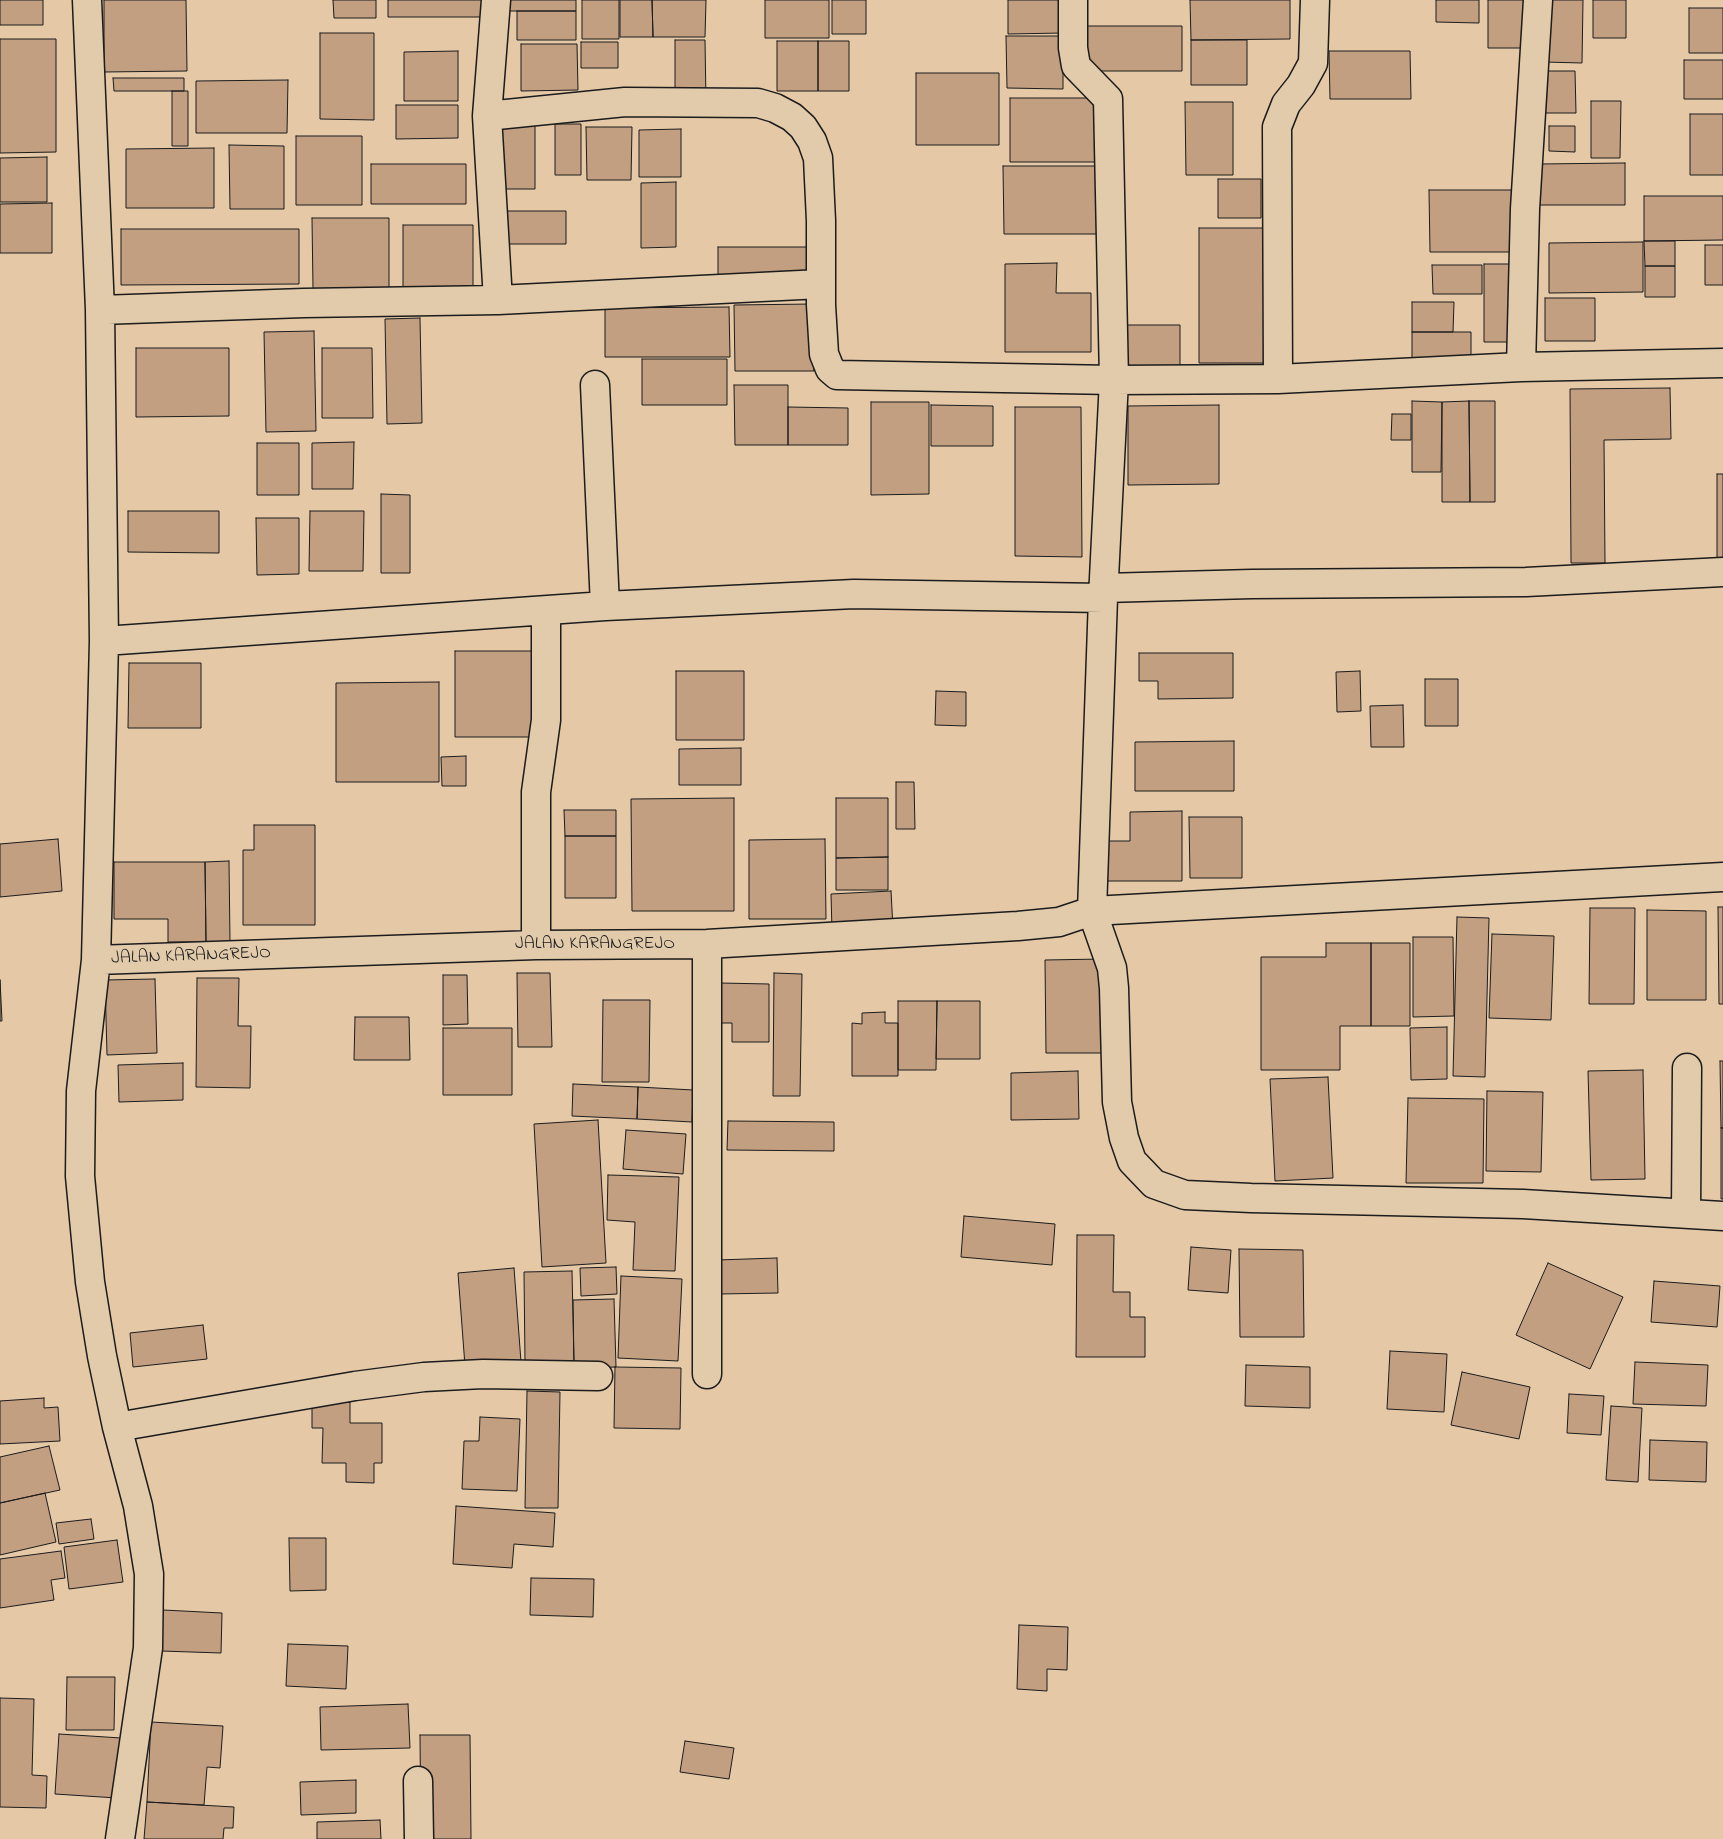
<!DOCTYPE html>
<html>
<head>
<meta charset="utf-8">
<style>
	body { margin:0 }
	canvas { display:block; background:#e5c8a6 }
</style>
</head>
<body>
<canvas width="1723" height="1839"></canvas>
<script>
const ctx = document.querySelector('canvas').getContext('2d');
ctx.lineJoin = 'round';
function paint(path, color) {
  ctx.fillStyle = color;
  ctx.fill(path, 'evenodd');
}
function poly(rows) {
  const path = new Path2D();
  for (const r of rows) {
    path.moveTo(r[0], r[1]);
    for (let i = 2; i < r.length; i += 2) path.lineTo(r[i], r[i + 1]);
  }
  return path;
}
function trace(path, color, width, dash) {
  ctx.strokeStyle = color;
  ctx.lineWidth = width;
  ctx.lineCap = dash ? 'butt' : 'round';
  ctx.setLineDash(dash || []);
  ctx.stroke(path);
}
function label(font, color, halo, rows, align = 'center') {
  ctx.font = font + ' "Indie Flower",sans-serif';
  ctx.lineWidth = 4.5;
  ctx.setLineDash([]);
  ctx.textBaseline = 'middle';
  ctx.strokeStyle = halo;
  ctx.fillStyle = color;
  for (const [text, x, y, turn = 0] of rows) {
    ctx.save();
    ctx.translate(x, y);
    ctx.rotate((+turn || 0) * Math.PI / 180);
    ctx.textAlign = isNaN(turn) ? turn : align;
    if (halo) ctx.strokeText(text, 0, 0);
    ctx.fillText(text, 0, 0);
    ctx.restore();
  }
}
const building = poly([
	[0,0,43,0,43,25,0,25,0,0],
	[104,0,186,0,187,71,104,72,104,0],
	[333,0,376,0,376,18,334,18,333,0],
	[388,0,494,0,494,17,388,17,388,0],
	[508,0,576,0,576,11,508,11,508,0],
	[582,0,619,0,619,39,582,39,582,0],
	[620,0,652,0,653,37,620,37,620,0],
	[652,0,706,0,705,37,653,37,652,0],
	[765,0,829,0,829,38,765,38,765,0],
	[832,0,866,0,866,34,832,34,832,0],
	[1008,0,1062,0,1063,33,1008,34,1008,0],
	[1190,0,1290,0,1290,39,1191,40,1190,0],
	[1436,0,1479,0,1479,23,1436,22,1436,0],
	[1488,0,1534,0,1534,48,1488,48,1488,0],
	[1545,0,1583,0,1582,63,1544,62,1545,0],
	[1593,0,1626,0,1626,38,1593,38,1593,0],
	[1689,8,1723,8,1723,53,1689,53,1689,8],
	[517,11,576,11,576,40,517,40,517,11],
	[1086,26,1182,26,1182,71,1086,71,1086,26],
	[320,33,374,33,374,120,320,119,320,33],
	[1006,36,1063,36,1063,89,1007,88,1006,36],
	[0,39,56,39,56,152,0,153,0,39],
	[675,40,705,40,706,102,675,102,675,40],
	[1191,40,1247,40,1247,85,1191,85,1191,40],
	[777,41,818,41,818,91,777,91,777,41],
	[818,41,849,41,849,91,818,91,818,41],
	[581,42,618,42,618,68,581,68,581,42],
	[521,44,577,44,578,90,521,91,521,44],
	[458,51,458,101,404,101,404,52,458,51],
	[1329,51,1410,51,1411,99,1330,99,1329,51],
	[1684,60,1723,60,1723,99,1684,99,1684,60],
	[1540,71,1575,71,1576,113,1540,113,1540,71],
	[916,73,999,73,999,145,916,145,916,73],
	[113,78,184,78,184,91,114,91,113,78],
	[288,80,287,133,196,133,196,81,288,80],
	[172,91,188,91,188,146,172,146,172,91],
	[1010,98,1096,98,1096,162,1010,162,1010,98],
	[1591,101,1621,101,1620,158,1591,158,1591,101],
	[1185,102,1233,102,1233,175,1186,175,1185,102],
	[396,105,458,105,458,138,396,139,396,105],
	[1690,114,1723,114,1723,175,1690,175,1690,114],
	[496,123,535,123,535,189,497,189,496,123],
	[555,124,581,124,581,175,555,175,555,124],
	[1549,126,1575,126,1575,152,1549,151,1549,126],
	[586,127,632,127,631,180,587,180,586,127],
	[681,129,681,177,639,177,639,130,681,129],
	[296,136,362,136,362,205,296,205,296,136],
	[229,145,284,146,284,209,230,209,229,145],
	[214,148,214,208,126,208,126,149,214,148],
	[47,157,47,202,0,202,0,158,47,157],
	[1625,163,1625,205,1539,205,1539,164,1625,163],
	[371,164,466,164,466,204,371,204,371,164],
	[1003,166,1101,166,1101,234,1004,234,1003,166],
	[1218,179,1261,179,1261,218,1218,218,1218,179],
	[676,182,676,247,641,248,641,183,676,182],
	[1429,190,1522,190,1522,252,1430,252,1429,190],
	[1644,196,1723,196,1723,240,1644,241,1644,196],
	[52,203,52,253,0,253,0,204,52,203],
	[501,211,566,211,566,244,501,244,501,211],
	[312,218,389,218,389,289,313,289,312,218],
	[403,225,473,225,473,289,403,290,403,225],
	[1199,228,1267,228,1267,363,1199,363,1199,228],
	[121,229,299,229,299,284,121,285,121,229],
	[1644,241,1675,241,1675,266,1645,266,1644,241],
	[1643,242,1643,292,1549,293,1549,243,1643,242],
	[1705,245,1723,245,1723,285,1705,285,1705,245],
	[718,247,808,247,808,282,718,282,718,247],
	[1057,263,1056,293,1091,293,1091,352,1005,352,1005,264,1057,263],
	[1484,264,1521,264,1521,342,1484,342,1484,264],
	[1432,265,1482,265,1482,294,1433,294,1432,265],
	[1645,266,1675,266,1675,297,1645,297,1645,266],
	[1545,298,1595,298,1595,341,1545,341,1545,298],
	[1412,302,1454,302,1453,332,1412,332,1412,302],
	[813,304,814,371,735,371,734,305,813,304],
	[729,307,730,357,605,357,605,308,729,307],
	[420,318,422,423,387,424,385,319,420,318],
	[1125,325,1180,325,1180,371,1126,371,1125,325],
	[314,331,316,431,266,432,264,332,314,331],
	[1412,332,1471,332,1471,363,1412,363,1412,332],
	[136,348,229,348,229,416,136,417,136,348],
	[322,348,372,348,373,418,322,418,322,348],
	[642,359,727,359,727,405,642,405,642,359],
	[734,385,788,385,788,445,735,445,734,385],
	[1670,388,1671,439,1604,440,1605,563,1571,563,1570,389,1670,388],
	[1412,401,1442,402,1441,472,1412,472,1412,401],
	[1469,401,1495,401,1495,502,1470,502,1469,401],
	[1469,401,1470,502,1442,502,1442,402,1469,401],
	[871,402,929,402,929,494,871,495,871,402],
	[931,405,993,406,993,446,931,446,931,405],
	[1219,405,1219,484,1128,485,1128,406,1219,405],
	[788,407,848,408,848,445,788,445,788,407],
	[1015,407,1081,407,1082,557,1015,556,1015,407],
	[1392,414,1411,414,1411,440,1391,440,1392,414],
	[354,442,353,489,312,489,312,443,354,442],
	[257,443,299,443,299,495,257,495,257,443],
	[1717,474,1723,474,1723,559,1717,559,1717,474],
	[381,494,410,495,410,573,381,573,381,494],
	[128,511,219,511,219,553,128,552,128,511],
	[310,511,364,511,363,571,309,571,310,511],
	[256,518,299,518,299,574,257,575,256,518],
	[455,651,538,651,538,737,455,737,455,651],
	[1139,653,1233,653,1233,698,1158,699,1158,681,1139,681,1139,653],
	[129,663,201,663,201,728,128,728,129,663],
	[676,671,744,671,744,740,676,740,676,671],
	[1360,671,1361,711,1337,712,1336,672,1360,671],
	[1425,679,1458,679,1458,726,1425,726,1425,679],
	[439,682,439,782,336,782,336,683,439,682],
	[936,691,966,692,966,726,935,725,936,691],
	[1403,705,1404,747,1371,747,1370,706,1403,705],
	[1234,741,1234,791,1135,791,1135,742,1234,741],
	[741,748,741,785,679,785,679,749,741,748],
	[466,756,466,786,442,786,441,757,466,756],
	[896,782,914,782,915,829,896,829,896,782],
	[734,798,734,911,632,911,631,799,734,798],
	[836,798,888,798,888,857,836,858,836,798],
	[564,810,616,810,616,836,565,836,564,810],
	[1182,811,1182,881,1102,881,1102,841,1130,841,1130,812,1182,811],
	[1189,817,1242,817,1242,878,1190,878,1189,817],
	[254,825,315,825,315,925,243,925,243,850,254,850,254,825],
	[565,836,616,836,616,898,565,898,565,836],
	[58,839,62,891,0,897,0,844,58,839],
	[825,839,826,919,749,919,749,840,825,839],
	[888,857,888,890,836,890,836,858,888,857],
	[229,861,230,942,206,942,205,862,229,861],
	[114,862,205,862,206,942,168,942,168,919,114,919,114,862],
	[891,891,893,928,832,931,831,894,891,891],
	[1718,907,1723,907,1723,1004,1719,1004,1718,907],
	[1590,908,1635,908,1634,1004,1589,1004,1590,908],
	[1647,910,1706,911,1706,1000,1647,1000,1647,910],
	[1457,917,1489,918,1485,1077,1453,1076,1457,917],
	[1492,934,1554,936,1551,1020,1489,1018,1492,934],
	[1413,937,1453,937,1454,1016,1413,1017,1413,937],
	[1326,943,1371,943,1371,1026,1340,1026,1340,1070,1261,1070,1261,957,1326,957,1326,943],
	[1371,943,1410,943,1410,1026,1371,1026,1371,943],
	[1103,959,1103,1053,1046,1053,1045,960,1103,959],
	[517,973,550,973,552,1047,518,1047,517,973],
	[774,973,802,974,800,1096,773,1096,774,973],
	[443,975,467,975,468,1024,443,1025,443,975],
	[197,978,239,978,238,1026,251,1026,250,1088,196,1087,197,978],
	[155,979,157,1053,107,1055,105,980,155,979],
	[0,980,2,1021,0,1021,0,980],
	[719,983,769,984,769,1042,732,1042,732,1023,719,1023,719,983],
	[603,1000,650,1000,649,1082,602,1082,603,1000],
	[898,1001,937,1001,936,1070,898,1070,898,1001],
	[937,1001,980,1001,980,1059,936,1059,937,1001],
	[885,1012,885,1023,898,1023,898,1076,852,1076,852,1023,862,1024,862,1013,885,1012],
	[355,1017,409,1017,410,1060,354,1060,355,1017],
	[1447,1027,1447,1079,1411,1080,1410,1028,1447,1027],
	[443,1028,512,1028,512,1095,443,1095,443,1028],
	[1720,1061,1723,1061,1723,1128,1721,1128,1720,1061],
	[183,1063,183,1100,119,1102,118,1065,183,1063],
	[1643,1070,1645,1179,1591,1180,1588,1071,1643,1070],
	[1078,1071,1079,1119,1011,1120,1011,1073,1078,1071],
	[1328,1077,1333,1178,1275,1181,1270,1079,1328,1077],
	[573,1084,638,1087,637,1119,572,1116,573,1084],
	[638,1087,693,1090,692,1122,637,1119,638,1087],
	[1487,1091,1543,1092,1541,1172,1486,1171,1487,1091],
	[1408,1098,1484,1099,1483,1183,1406,1183,1408,1098],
	[598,1120,606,1263,542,1267,534,1124,598,1120],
	[728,1121,834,1122,834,1151,727,1150,728,1121],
	[1721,1128,1723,1128,1723,1199,1721,1199,1721,1128],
	[626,1130,686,1134,683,1174,623,1169,626,1130],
	[608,1175,679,1177,675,1271,633,1270,635,1222,607,1220,608,1175],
	[964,1216,1055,1224,1052,1265,961,1257,964,1216],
	[1077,1235,1114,1235,1113,1292,1130,1292,1130,1317,1145,1317,1145,1357,1076,1357,1077,1235],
	[1191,1247,1231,1250,1228,1293,1188,1290,1191,1247],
	[1239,1249,1303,1250,1304,1337,1240,1337,1239,1249],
	[777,1258,778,1293,718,1294,717,1260,777,1258],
	[1548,1263,1623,1297,1590,1369,1516,1335,1548,1263],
	[616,1267,617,1294,581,1296,580,1268,616,1267],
	[514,1268,521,1362,465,1366,458,1273,514,1268],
	[572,1271,574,1363,525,1363,524,1272,572,1271],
	[621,1276,682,1279,678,1361,618,1358,621,1276],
	[1654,1281,1720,1286,1717,1327,1651,1322,1654,1281],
	[614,1299,616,1367,574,1368,573,1300,614,1299],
	[203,1325,207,1359,133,1367,130,1333,203,1325],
	[1390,1351,1447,1354,1444,1412,1387,1409,1390,1351],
	[1635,1362,1708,1365,1706,1406,1633,1404,1635,1362],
	[1246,1365,1310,1367,1310,1408,1245,1406,1246,1365],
	[615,1367,681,1368,680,1429,614,1428,615,1367],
	[1462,1372,1530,1387,1519,1439,1451,1425,1462,1372],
	[527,1391,560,1392,558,1508,525,1508,527,1391],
	[1569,1394,1604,1396,1601,1435,1567,1433,1569,1394],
	[44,1398,44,1408,58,1407,60,1441,0,1444,0,1401,44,1398],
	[312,1402,350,1402,350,1423,382,1423,382,1463,374,1463,374,1483,346,1482,346,1463,322,1463,323,1428,312,1428,312,1402],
	[1611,1406,1642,1408,1638,1482,1606,1480,1611,1406],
	[480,1417,520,1419,517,1491,462,1489,464,1441,479,1441,480,1417],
	[1650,1440,1707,1442,1706,1482,1649,1480,1650,1440],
	[49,1446,60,1490,0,1503,0,1457,49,1446],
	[45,1493,56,1542,0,1555,0,1503,45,1493],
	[456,1506,555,1513,553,1547,514,1544,512,1568,453,1564,456,1506],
	[91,1519,94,1539,59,1544,56,1523,91,1519],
	[289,1538,326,1538,326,1590,290,1591,289,1538],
	[117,1540,123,1582,69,1589,64,1547,117,1540],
	[61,1551,65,1578,51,1580,54,1600,0,1608,0,1559,61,1551],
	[531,1578,594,1579,593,1617,530,1615,531,1578],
	[163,1610,222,1613,221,1653,161,1651,163,1610],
	[1019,1625,1068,1627,1067,1670,1047,1669,1047,1691,1017,1689,1019,1625],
	[288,1644,348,1646,346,1689,286,1686,288,1644],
	[67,1677,115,1677,114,1730,66,1730,67,1677],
	[0,1698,34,1699,32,1775,47,1776,46,1808,0,1807,0,1698],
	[408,1704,410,1748,321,1750,320,1707,408,1704],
	[151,1722,223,1726,220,1768,207,1767,204,1805,147,1802,151,1722],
	[59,1734,121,1738,117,1798,55,1794,59,1734],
	[420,1735,470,1735,471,1839,421,1839,420,1735],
	[685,1741,734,1748,729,1779,680,1772,685,1741],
	[356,1780,356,1813,301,1815,300,1782,356,1780],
	[147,1802,234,1807,233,1828,224,1828,223,1839,144,1839,147,1802],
	[380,1820,381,1839,317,1839,317,1822,380,1820]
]);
const minor = poly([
	[87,0,100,310,104,641,96,960,81,1091,80,1176,90,1282,102,1356,117,1427,138,1506,149,1574,148,1648,120,1839],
	[496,0,487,116,498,300],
	[1073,0,1073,48,1076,66,1108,99,1114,380,1103,598,1092,911,1112,968,1114,988,1117,1102,1124,1138,1132,1161,1154,1184,1185,1195,1251,1198,1523,1204,1723,1216],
	[487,116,625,102,758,103,775,108,792,117,803,127,812,141,818,158,821,221,821,305,824,354,830,369,837,375,1114,380,1278,379,1521,367,1723,363],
	[100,310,304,303,498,300,821,284],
	[1521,367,1525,209,1538,0],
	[1278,379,1277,127,1286,104,1301,85,1313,63,1315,0],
	[595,385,605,606],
	[1104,588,1252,584,1526,582,1723,572],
	[104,641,605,606,854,594,1103,598],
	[536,945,536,792,546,720,546,611],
	[96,960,536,945,707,944,1018,926,1059,922,1092,911,1723,877],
	[1686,1213,1687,1068],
	[707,1374,707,944],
	[117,1427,355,1386,424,1377,483,1374,598,1376],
	[418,1781,419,1839]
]);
const streetNames = [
	["JALAN KARANGREJO",595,945],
	["JALAN KARANGREJO",191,957,-2]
];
paint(building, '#c39f82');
trace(building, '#1c1c1c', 1);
trace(minor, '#1c1c1c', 31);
trace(minor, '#e2cbab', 28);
label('18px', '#1c1c1c', '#e2cbab', streetNames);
</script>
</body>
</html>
